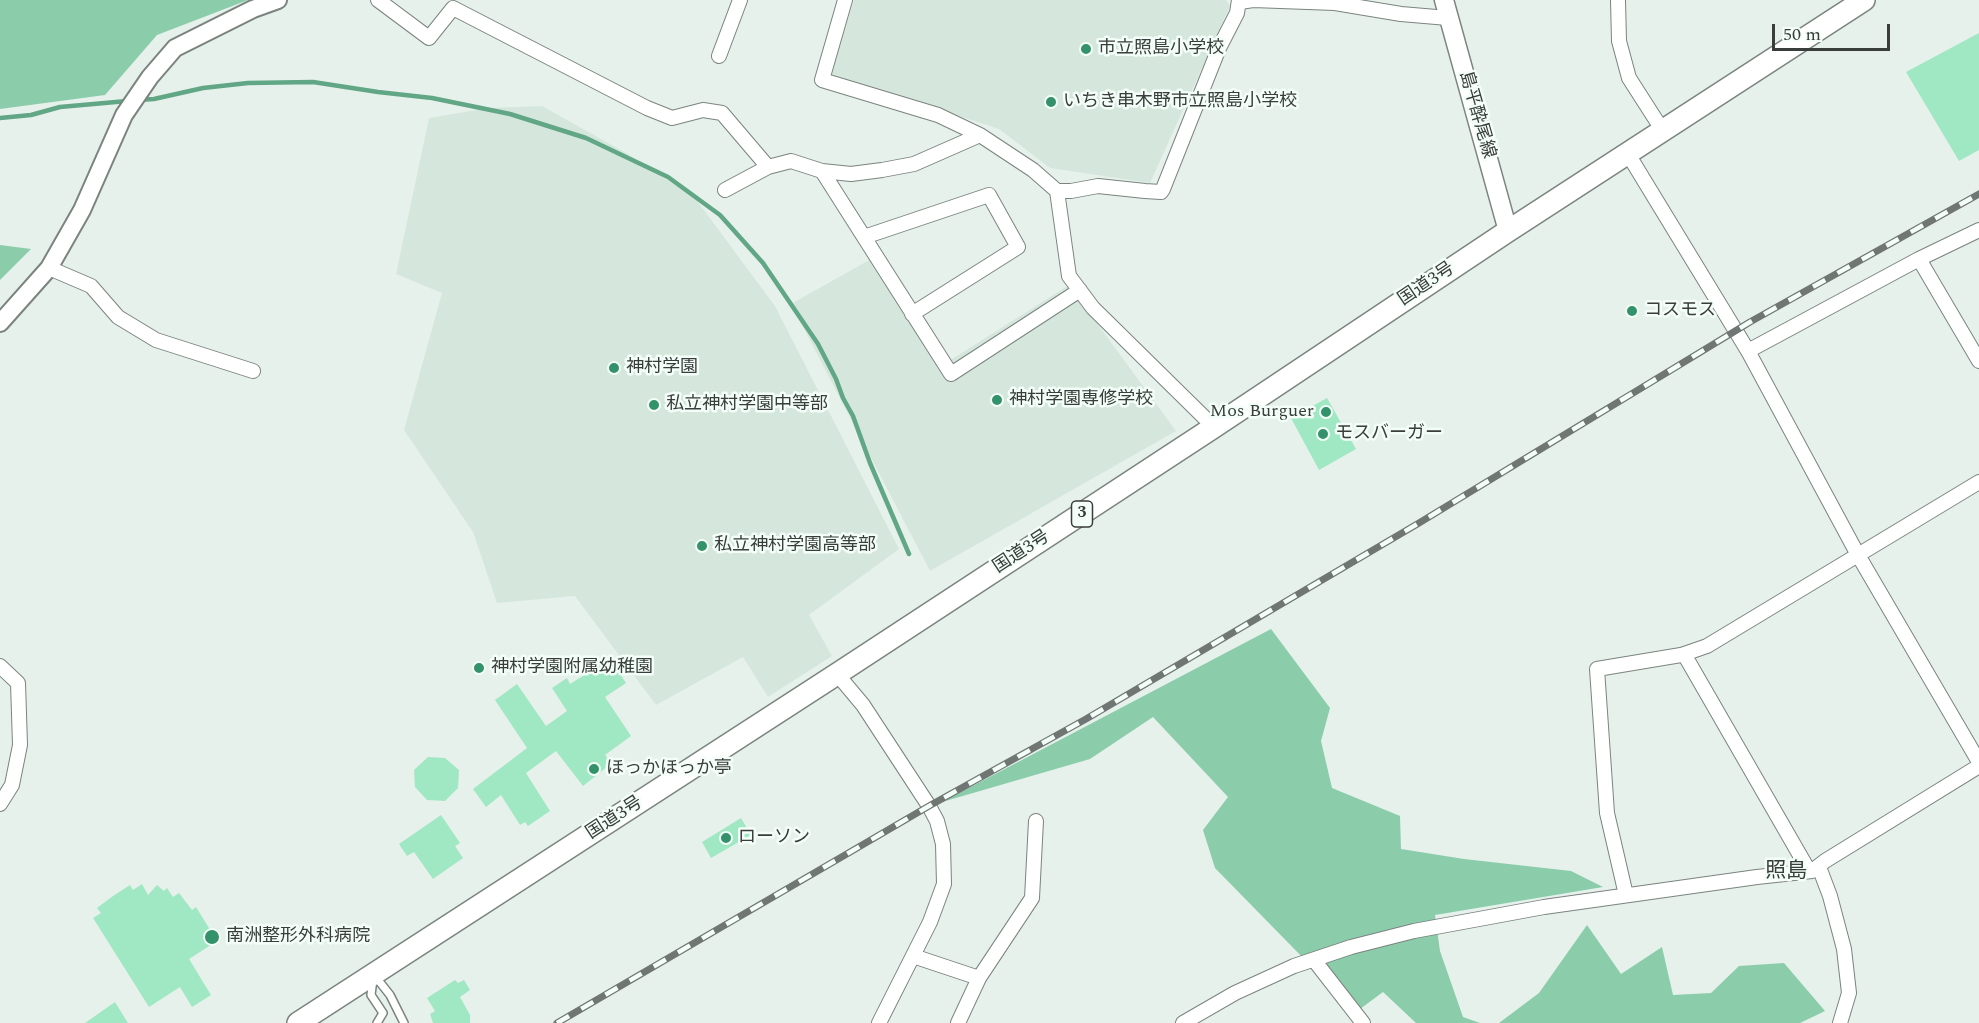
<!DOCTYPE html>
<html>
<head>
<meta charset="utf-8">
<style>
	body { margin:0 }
	#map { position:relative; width:1979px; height:1023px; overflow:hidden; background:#e6f1eb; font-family:Spectral,serif }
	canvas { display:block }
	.scale { position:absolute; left:1772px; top:24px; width:118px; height:27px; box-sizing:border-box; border:3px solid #393d3b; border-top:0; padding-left:8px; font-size:18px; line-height:21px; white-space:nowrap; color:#393d3b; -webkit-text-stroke:4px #f4fef8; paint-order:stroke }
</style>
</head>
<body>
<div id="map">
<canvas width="1979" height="1023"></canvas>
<div class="scale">50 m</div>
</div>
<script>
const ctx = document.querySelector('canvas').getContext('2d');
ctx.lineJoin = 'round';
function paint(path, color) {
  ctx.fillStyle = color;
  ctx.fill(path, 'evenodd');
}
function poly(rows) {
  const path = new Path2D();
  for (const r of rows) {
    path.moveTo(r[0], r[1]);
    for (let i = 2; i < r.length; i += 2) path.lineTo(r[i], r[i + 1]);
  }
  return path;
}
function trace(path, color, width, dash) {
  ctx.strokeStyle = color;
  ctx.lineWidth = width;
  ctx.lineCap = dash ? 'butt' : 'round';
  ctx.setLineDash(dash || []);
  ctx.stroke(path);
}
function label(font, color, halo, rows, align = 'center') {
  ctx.font = font + ' Spectral,"Noto Sans JP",serif';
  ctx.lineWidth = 5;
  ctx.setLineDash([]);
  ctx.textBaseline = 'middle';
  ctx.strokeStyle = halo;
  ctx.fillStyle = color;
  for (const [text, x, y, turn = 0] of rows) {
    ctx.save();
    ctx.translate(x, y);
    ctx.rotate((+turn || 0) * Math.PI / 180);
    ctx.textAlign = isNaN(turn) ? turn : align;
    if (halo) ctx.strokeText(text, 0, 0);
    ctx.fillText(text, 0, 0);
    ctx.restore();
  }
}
const built = poly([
	[854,0,1226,0,1230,6,1150,183,1050,168,999,129,831,75],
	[542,106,626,153,695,198,775,306,899,549,809,615,832,656,768,697,743,657,656,705,575,596,497,603,473,532,404,430,442,293,396,274,429,118,488,108],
	[871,259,938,368,1069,285,1176,431,930,571,791,304]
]);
const green = poly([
	[0,0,248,0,157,35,105,95,0,109],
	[0,245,31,249,0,280],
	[1271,629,1330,708,1321,741,1332,788,1400,816,1401,849,1464,859,1571,871,1603,887,1435,915,1440,951,1463,1017,1480,1023,1416,1023,1383,992,1356,1012,1215,868,1203,830,1228,797,1153,717,1090,759,942,802],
	[1587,925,1621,974,1662,947,1673,995,1711,993,1739,966,1784,963,1825,1011,1800,1023,1499,1023,1539,993]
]);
const stream = poly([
	[138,100,154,99,203,88,248,83,313,82,378,92,432,98,510,114,586,138,668,177,720,215,763,263,818,344,836,379,843,398,853,416,870,463,909,554],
	[0,118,31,115,60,107,127,101]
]);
const building = poly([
	[1979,33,1979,150,1959,161,1906,72],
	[1327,398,1356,449,1319,470,1291,418],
	[610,659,626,683,605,697,631,736,605,755,612,763,583,786,556,751,526,773,550,811,528,826,525,822,520,825,501,795,486,807,473,789,527,748,495,700,517,684,546,726,567,711,552,688,567,678,570,684],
	[428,757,445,758,459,770,458,788,445,801,427,800,415,787,414,770],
	[441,815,460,843,455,846,463,858,433,879,414,852,407,856,399,844],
	[741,818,751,835,711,858,702,842],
	[142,884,148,895,157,885,164,891,167,888,173,897,179,893,192,910,196,907,217,941,189,959,211,995,192,1007,180,987,149,1007,93,918,101,913,97,908,113,896,130,885,133,890],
	[455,980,458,983,464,980,470,990,460,997,470,1015,470,1023,433,1023,430,1014,435,1011,427,998],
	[115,1002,128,1023,85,1023]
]);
const service = poly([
	[375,976,390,995,404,1023],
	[373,979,371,995,383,1013,377,1023]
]);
const minor = poly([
	[378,0,429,38,453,8,647,108,672,118,703,110,722,113,768,167],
	[845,0,822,80,938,115,980,135,1033,170,1057,191,1069,276,1093,308,1214,427],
	[1618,0,1619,41,1629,78,1663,131],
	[1240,2,1253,0,1335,3,1401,14,1448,18],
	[719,56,740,0],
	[1628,154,1748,351,1858,555,1979,762],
	[822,171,951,374,1080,290],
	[725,190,768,167,791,161,822,171,851,174,882,170,914,164,980,135],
	[1057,191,1071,191,1098,186,1145,191,1161,192,1163,189,1219,48,1237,13,1239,0],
	[864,237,989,195,1018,247,912,314],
	[1919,259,1979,361],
	[49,268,91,286,118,317,156,340,253,371],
	[1748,351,1919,259,1979,230],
	[1684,654,1809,871],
	[0,666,18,683,20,745,12,785,0,804],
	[837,674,863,705,929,806,937,821,943,844,944,884,930,922,879,1023],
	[1819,867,1830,896,1844,949,1849,993,1840,1023],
	[1626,895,1607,813,1597,669,1681,655,1707,646,1979,482],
	[913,956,979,978],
	[1314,960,1363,1023],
	[958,1023,979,978,1032,898,1036,821],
	[1183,1023,1235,993,1294,966,1351,947,1414,931,1544,907,1757,877,1812,871,1825,861,1979,766]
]);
const tertiary = poly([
	[0,323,49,268,82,210,124,115,150,77,175,48,253,9,278,0]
]);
const secondary = poly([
	[1444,0,1508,231]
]);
const trunk = poly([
	[298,1023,837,674,1214,427,1508,231,1864,0]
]);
const rail = poly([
	[557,1023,929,806,1086,719,1419,523,1750,322,1979,194]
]);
const markers = [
	[1086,49,6,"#34926a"],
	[1051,102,6,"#34926a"],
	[1632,311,6,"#34926a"],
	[614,368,6,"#34926a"],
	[997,400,6,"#34926a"],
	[654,405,6,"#34926a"],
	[1326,412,6,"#34926a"],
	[1323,434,6,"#34926a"],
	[702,546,6,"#34926a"],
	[479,668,6,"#34926a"],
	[594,769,6,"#34926a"],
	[726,838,6,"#34926a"],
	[212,937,8,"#34926a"]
];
const shields = [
	[1082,514,21]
];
const shieldNames = [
	["3",1082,514]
];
const poiNames = [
	["市立照島小学校",1098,49],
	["いちき串木野市立照島小学校",1063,102],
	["コスモス",1644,311],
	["神村学園",626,368],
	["神村学園専修学校",1009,400],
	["私立神村学園中等部",666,405],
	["Mos Burguer",1314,412,"right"],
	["モスバーガー",1335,434],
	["私立神村学園高等部",714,546],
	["神村学園附属幼稚園",491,668],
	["ほっかほっか亭",606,769],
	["ローソン",738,838],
	["南洲整形外科病院",226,937]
];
const streetNames = [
	["島平酔尾線",1476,115,74],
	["国道3号",1427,285,-34],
	["国道3号",1022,553,-33],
	["国道3号",615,819,-33]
];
const quarterNames = [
	["照島",1786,873]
];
paint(built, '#d5e7dd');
paint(green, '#8bccab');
trace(stream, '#61a685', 4.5);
paint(building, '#a0e7c3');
trace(service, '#7b847f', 10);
trace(minor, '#7b847f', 16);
trace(tertiary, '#7b847f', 20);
trace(secondary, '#7b847f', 21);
trace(trunk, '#7b847f', 24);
trace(service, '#fff', 7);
trace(minor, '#fff', 14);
trace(tertiary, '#fff', 16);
trace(secondary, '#fff', 18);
trace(trunk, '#fff', 21);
trace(rail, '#707673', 7);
trace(rail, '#f4fef8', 4.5, [14]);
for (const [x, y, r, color] of markers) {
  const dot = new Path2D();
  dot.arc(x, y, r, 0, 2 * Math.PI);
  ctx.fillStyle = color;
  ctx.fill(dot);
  trace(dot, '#f4fef8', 2);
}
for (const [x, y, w] of shields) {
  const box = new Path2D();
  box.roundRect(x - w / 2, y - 13, w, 26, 4.5);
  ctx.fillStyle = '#f4fef8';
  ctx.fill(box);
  trace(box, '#393d3b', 1.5);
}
label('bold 16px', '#393d3b', null, shieldNames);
label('18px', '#393d3b', '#f4fef8', poiNames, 'left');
label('18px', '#393d3b', '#f4fef8', streetNames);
label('21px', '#393d3b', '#f4fef8', quarterNames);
</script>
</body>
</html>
